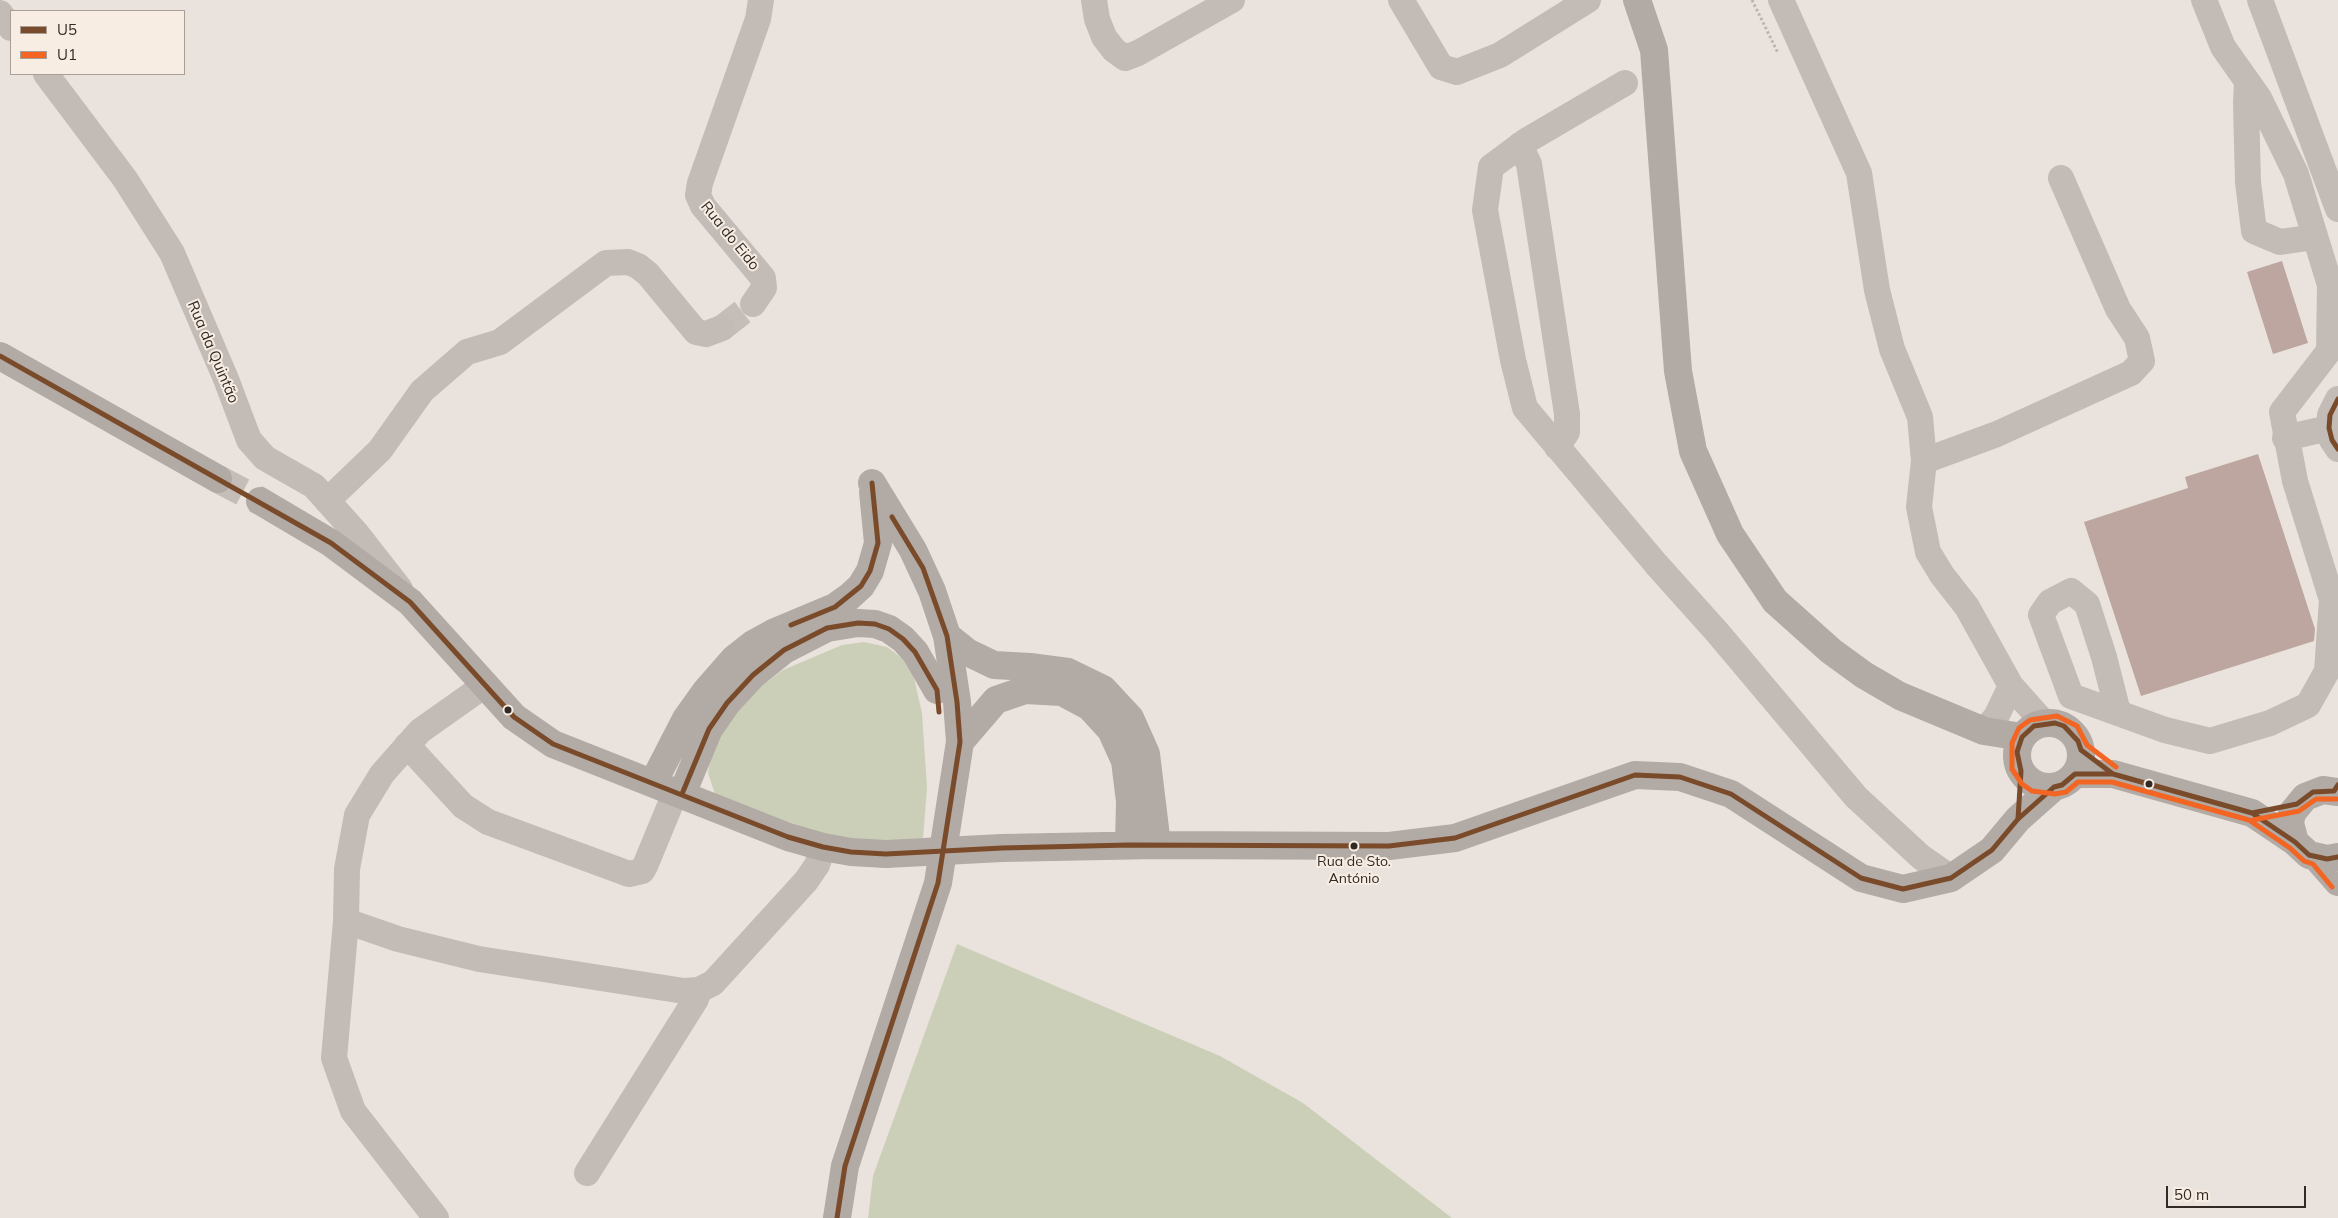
<!DOCTYPE html>
<html>
<head>
<meta charset="utf-8">
<style>
	body { margin:0 }
	#map { position:relative; width:2338px; height:1218px; overflow:hidden; background:#eae3dd; font-family:Mulish,sans-serif }
	canvas { display:block }
	.legend { position:absolute; left:10px; top:10px; width:175px; height:65px; box-sizing:border-box; background:#f8ede3; border:1px solid #a99f97; margin:0; padding:6px 9px; list-style:none; font-size:15px; color:#322925 }
	.legend li { display:flex; align-items:center; gap:10px; height:25px }
	.legend b { width:25px; border:1px solid #a99f97 }
	.scale { position:absolute; left:2166px; top:1186px; width:140px; height:22px; box-sizing:border-box; border:2px solid #322925; border-top:0; padding-left:6px; font-size:15px; line-height:18px; white-space:nowrap; color:#322925; -webkit-text-stroke:4px #f8ede3; paint-order:stroke }
</style>
</head>
<body>
<div id="map">
<canvas width="2338" height="1218"></canvas>
<ul class="legend">
<li><b style="height:6px;background:#7a4b2a"></b>U5</li>
<li><b style="height:6px;background:#f26522"></b>U1</li>
</ul>
<div class="scale">50 m</div>
</div>
<script>
const ctx = document.querySelector('canvas').getContext('2d');
ctx.lineJoin = 'round';
function paint(path, color) {
  ctx.fillStyle = color;
  ctx.fill(path, 'evenodd');
}
function poly(rows) {
  const path = new Path2D();
  for (const r of rows) {
    if (r.length === 3) {
      path.moveTo(r[0] + r[2], r[1]);
      path.arc(r[0], r[1], r[2], 0, 2 * Math.PI);
      continue;
    }
    path.moveTo(r[0], r[1]);
    for (let i = 2; i < r.length; i += 2) path.lineTo(r[i], r[i + 1]);
  }
  return path;
}
function trace(path, color, width, dash) {
  ctx.strokeStyle = color;
  ctx.lineWidth = width;
  ctx.lineCap = dash ? 'butt' : 'round';
  ctx.setLineDash(dash || []);
  ctx.stroke(path);
}
function label(font, color, halo, rows, align = 'center') {
  ctx.font = font + ' Mulish,sans-serif';
  ctx.lineWidth = 4;
  ctx.setLineDash([]);
  ctx.textBaseline = 'middle';
  ctx.strokeStyle = halo;
  ctx.fillStyle = color;
  for (const [text, x, y, turn = 0] of rows) {
    ctx.save();
    ctx.translate(x, y);
    ctx.rotate((+turn || 0) * Math.PI / 180);
    ctx.textAlign = isNaN(turn) ? turn : align;
    if (halo) ctx.strokeText(text, 0, 0);
    ctx.fillText(text, 0, 0);
    ctx.restore();
  }
}
const green = poly([
	[864,642,887,647,903,659,914,678,922,713,927,788,923,838,869,842,815,835,715,794,708,773,711,752,732,716,756,690,783,670,842,645],
	[957,944,1220,1056,1303,1103,1452,1218,868,1218,873,1176]
]);
const building = poly([
	[2282,261,2308,343,2273,354,2247,272],
	[2258,454,2315,629,2314,641,2141,696,2084,522,2188,488,2185,477]
]);
const minorTunnel = poly([
	[722,328,753,304]
]);
const majorTunnel = poly([
	[218,479,260,501]
]);
const path = poly([
	[1752,0,1778,53]
]);
const minor = poly([
	[1094,0,1097,19,1104,37,1114,50,1125,58,1138,53,1232,0],
	[1401,0,1441,67,1457,72,1500,55,1588,0],
	[1781,0,1859,173,1877,290,1892,349,1920,417,1924,461,1919,507,1928,552,1942,575,1967,607,2011,686,2044,723],
	[2260,0,2338,209],
	[0,13,11,28],
	[46,74,125,179,172,253,226,379,249,440,265,458,314,486,357,534,400,589],
	[2247,82,2246,104,2248,182,2254,231,2280,242,2315,237],
	[1625,83,1526,141,1491,167,1485,210,1513,360,1525,408,1656,564,1717,632,1856,797,1921,857,1951,878],
	[1520,145,1529,164,1567,414,1567,432,1557,447],
	[753,304,764,288,763,278,703,206,698,195,700,183,758,19,761,0],
	[2338,399,2330,415,2329,428,2332,440,2338,449],
	[2285,438,2329,428],
	[1924,461,1997,434,2131,373,2142,361,2137,338,2118,309,2061,178],
	[327,501,380,450,422,391,467,352,500,342,606,263,628,262,638,266,648,274,696,332,706,334,722,328],
	[2118,712,2104,657,2087,604,2071,591,2050,602,2041,615,2071,696,2165,730,2210,741,2270,723,2308,705,2327,671,2332,600,2295,481,2282,412,2329,351,2330,285,2296,174,2259,98,2223,47,2204,0],
	[1984,731,1996,717,2011,686],
	[407,745,463,806,488,822,629,874,642,871,645,866,676,791],
	[346,921,398,939,479,959,684,991,699,990,713,983,806,881,817,865,823,847],
	[587,1173,696,999,699,990],
	[436,1218,353,1111,334,1058,346,921,347,869,357,815,382,774,420,731,485,685]
]);
const major = poly([
	[1637,0,1654,50,1678,371,1693,451,1730,534,1775,601,1831,651,1864,675,1900,696,1984,731,2022,737],
	[0,356,218,479],
	[260,501,331,543,410,602,514,717,553,744,788,837,823,847,851,852,886,854],
	[947,636,967,652,994,665,1030,667,1068,672,1103,689,1130,718,1146,754,1157,845],
	[2049,755,32],
	[960,742,996,700,1025,690,1062,692,1090,707,1111,730,1125,761,1130,801,1129,845],
	[2075,774,2113,774,2252,813,2295,842],
	[653,783,686,719,706,691,734,659,753,644,773,633,835,607,849,597,861,586,870,571,878,543,873,492],
	[2338,792,2323,790,2305,797,2292,813,2290,823,2295,842,2309,855,2327,859,2338,857],
	[682,794,709,729,727,703,753,675,784,650,827,628,858,623,875,624,889,629,903,639,915,652,937,690],
	[1002,848,1157,845,1389,846,1455,838,1635,775,1680,777,1731,794,1861,878,1903,889,1951,878,1992,850,2018,819,2054,787],
	[2317,858,2338,882],
	[837,1218,845,1166,938,883,960,742,957,702,947,636,932,591,913,550,872,483]
]);
const majorBridge = poly([
	[886,854,1002,848]
]);
const bus1 = poly([
	[0,356,331,543,410,602,514,717,553,744,788,837,823,847,851,852,886,854,1002,848,1129,845,1389,846,1455,838,1635,775,1680,777,1731,794,1861,878,1903,889,1951,878,1992,850,2018,819,2054,787,2062,785,2075,774,2113,774,2252,813,2295,842,2309,855,2327,859,2338,857],
	[2338,399,2330,415,2329,428,2332,440,2338,449],
	[791,625,835,607,861,586,870,571,878,543,872,483],
	[682,794,709,729,727,703,753,675,784,650,827,628,858,623,875,624,889,629,903,639,915,652,937,690,939,712],
	[2252,813,2297,804,2313,792,2334,791,2338,785],
	[2018,819,2021,771,2017,752,2022,737,2034,726,2055,723,2064,726,2078,741,2081,750,2113,774],
	[837,1218,845,1166,938,883,960,742,957,702,947,636,923,568,892,517]
]);
const bus2 = poly([
	[2116,767,2087,745,2077,726,2057,716,2030,720,2019,728,2012,743,2012,769,2022,784,2032,791,2055,794,2066,792,2078,782,2112,782,2249,820,2290,848,2304,861,2313,864,2332,887],
	[2253,820,2299,811,2316,799,2337,799]
]);
const markers = [
	[508,710,4.5,"#322925"],
	[2149,784,4.5,"#322925"],
	[1354,846,4.5,"#322925"]
];
const busNames = [
	["Rua de Sto.",1354,862],
	["António",1354,879]
];
const streetNames = [
	["Rua do Eido",730,236,51],
	["Rua da Quintão",213,352,67]
];
paint(green, '#cccfb7');
paint(building, '#bda69f');
trace(minorTunnel, '#c5beb8', 26, [26, 13]);
trace(majorTunnel, '#c5beb8', 28, [28, 14]);
trace(path, '#bbb4af', 3, [2.5, 2.5]);
trace(minor, '#c2bbb6', 26);
trace(major, '#b1aaa5', 28);
trace(majorBridge, '#b1aaa5', 28);
trace(bus1, '#7a4b2a', 5);
trace(bus2, '#f26522', 5);
for (const [x, y, r, color] of markers) {
  const dot = new Path2D();
  dot.arc(x, y, r, 0, 2 * Math.PI);
  ctx.fillStyle = color;
  ctx.fill(dot);
  trace(dot, '#f8ede3', 2);
}
label('14px', '#322925', '#f8ede3', busNames);
label('15px', '#322925', '#f8ede3', streetNames);
</script>
</body>
</html>
